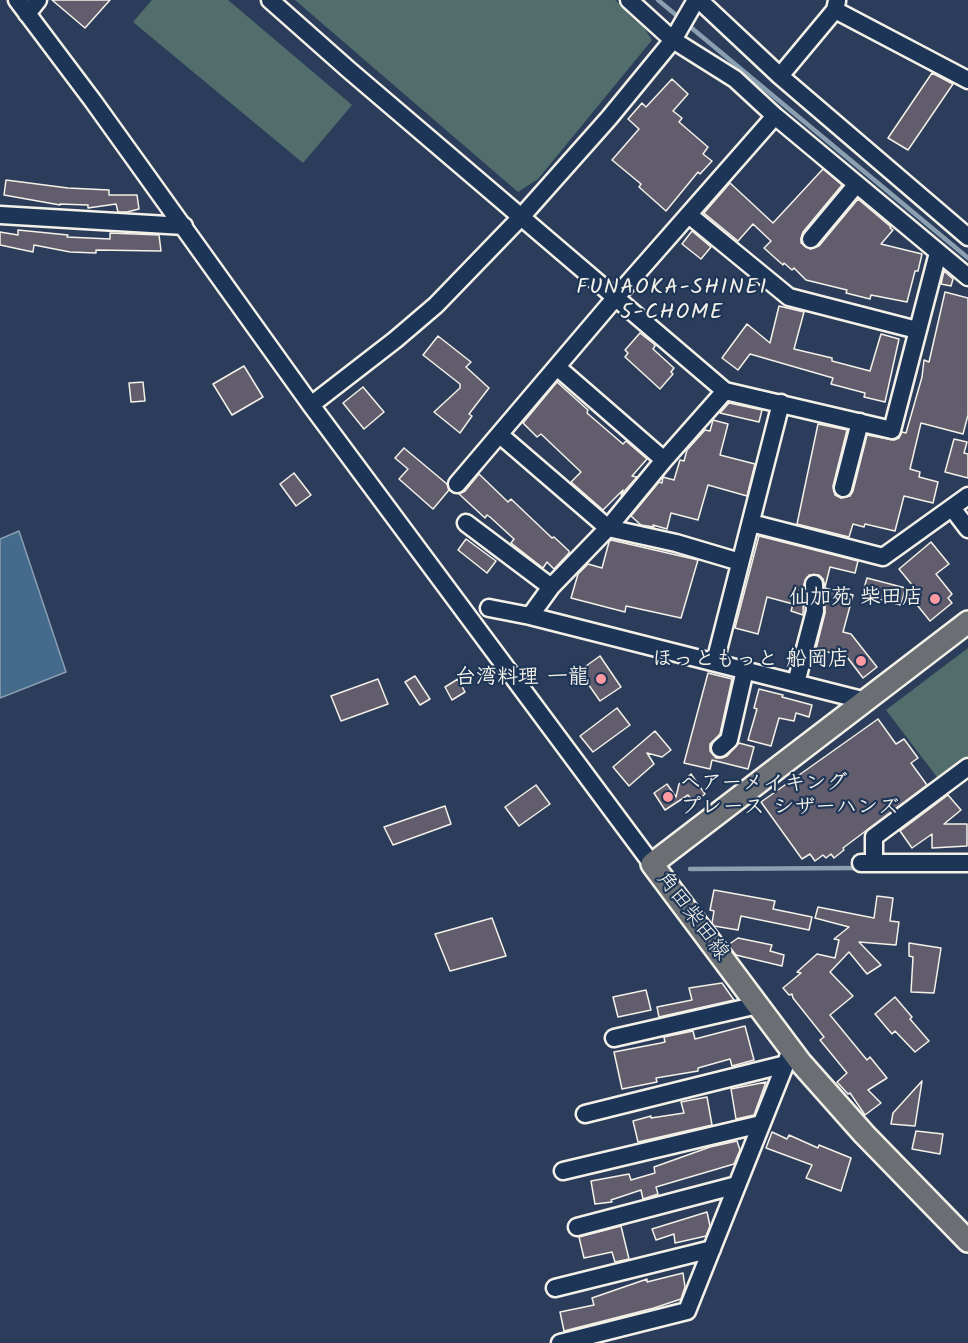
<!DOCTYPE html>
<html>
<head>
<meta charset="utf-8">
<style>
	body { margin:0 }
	canvas { display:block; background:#2b3d5b }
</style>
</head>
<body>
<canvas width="968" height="1343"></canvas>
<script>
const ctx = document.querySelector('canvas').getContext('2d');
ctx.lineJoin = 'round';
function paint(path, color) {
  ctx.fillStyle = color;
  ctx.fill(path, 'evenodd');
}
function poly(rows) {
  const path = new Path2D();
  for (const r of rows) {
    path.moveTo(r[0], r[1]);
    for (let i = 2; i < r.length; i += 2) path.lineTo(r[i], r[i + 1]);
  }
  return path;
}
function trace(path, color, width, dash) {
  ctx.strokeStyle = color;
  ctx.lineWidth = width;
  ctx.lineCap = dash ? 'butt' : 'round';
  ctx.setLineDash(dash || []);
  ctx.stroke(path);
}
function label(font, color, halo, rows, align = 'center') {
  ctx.font = font + ' Kalam,"Klee One",sans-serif';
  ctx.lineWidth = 4.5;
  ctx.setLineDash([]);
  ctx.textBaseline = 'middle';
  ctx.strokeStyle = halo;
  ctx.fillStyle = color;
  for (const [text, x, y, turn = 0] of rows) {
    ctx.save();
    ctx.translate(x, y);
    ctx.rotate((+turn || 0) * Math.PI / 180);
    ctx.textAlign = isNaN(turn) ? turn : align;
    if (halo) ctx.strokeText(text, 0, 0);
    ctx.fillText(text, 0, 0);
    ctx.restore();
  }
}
const green = poly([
	[152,0,228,0,352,105,303,163,133,22],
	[295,0,615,0,639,20,652,40,538,179,518,192],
	[968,648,968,760,940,781,886,710]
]);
const water = poly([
	[19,531,66,672,0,698,0,539,19,531]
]);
const stream = poly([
	[658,0,968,258],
	[690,869,860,868]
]);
const building = poly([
	[52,0,110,0,85,28,52,0],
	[932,73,953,84,908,150,888,138,932,73],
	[672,79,688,94,673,111,682,118,679,122,708,147,703,154,712,161,700,174,698,172,666,211,639,187,641,184,612,160,639,129,628,119,642,103,646,107,672,79],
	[823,169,842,185,803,232,801,238,801,243,810,249,819,246,858,199,891,227,890,228,893,230,881,244,922,254,918,271,915,271,907,302,871,295,870,299,846,293,847,290,806,280,794,268,792,270,784,263,783,265,764,248,771,241,753,224,738,241,704,213,730,183,773,223,823,169],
	[6,180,68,188,109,190,109,195,137,195,139,209,127,212,118,212,116,204,88,208,88,205,60,204,60,205,4,195,6,180],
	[18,230,68,235,67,237,110,239,110,233,159,235,161,251,96,250,96,253,70,252,34,245,33,252,0,245,0,232,18,235,18,230],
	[692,231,711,247,701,259,682,244,692,231],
	[944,271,953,279,951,286,941,284,944,271],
	[945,292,968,298,968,415,963,434,921,423,910,469,920,472,919,477,938,482,933,503,904,496,895,531,865,524,864,527,853,524,849,537,797,524,818,424,847,430,833,486,835,495,841,498,850,496,853,491,867,435,894,440,899,438,902,432,906,433,922,377,924,360,929,362,945,292],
	[779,306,804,312,794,349,832,358,832,361,870,371,881,334,899,339,885,402,864,397,865,393,831,384,833,378,750,354,738,370,722,358,747,324,770,343,779,306],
	[640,333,654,344,655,346,653,349,674,368,671,372,673,374,660,389,625,357,628,353,625,350,640,333],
	[438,336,471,362,466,367,489,388,469,414,472,416,460,433,434,412,460,388,460,384,423,355,438,336],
	[244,366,263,397,232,415,213,384,244,366],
	[143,382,145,401,131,402,129,383,143,382],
	[557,382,588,410,587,413,623,444,626,441,647,459,632,476,637,477,621,495,623,490,603,510,571,482,581,472,541,434,537,437,523,423,557,382],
	[363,387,384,412,364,429,343,403,363,387],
	[729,403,762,410,759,422,720,413,729,403],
	[713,420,728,424,720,455,755,464,747,496,708,485,698,520,671,513,667,529,653,525,654,527,641,525,631,516,659,482,662,483,663,477,674,480,680,460,684,461,687,450,705,430,710,431,713,420],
	[954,439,967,442,964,453,968,454,968,478,945,472,954,439],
	[404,448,447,484,449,490,433,509,399,479,408,469,395,458,404,448],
	[294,473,311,495,296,506,280,484,294,473],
	[479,474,508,502,511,499,552,538,554,537,569,551,569,553,554,569,547,562,543,568,511,543,514,539,490,517,487,515,485,518,459,494,465,491,479,474],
	[759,536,858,561,855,573,830,567,825,587,823,579,819,575,809,575,804,584,803,615,791,611,793,604,767,597,758,634,735,628,759,536],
	[466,539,496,561,487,573,458,550,466,539],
	[611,540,698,560,681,618,626,606,625,612,571,598,578,574,588,564,602,568,609,542,611,540],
	[931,542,949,564,936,574,952,594,948,598,952,603,930,621,905,590,901,605,862,595,867,578,917,591,899,569,931,542],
	[825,588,853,595,843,632,851,634,877,667,863,678,847,657,816,649,825,613,825,588],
	[600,656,621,687,600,701,579,671,600,656],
	[708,673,732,679,720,734,710,744,710,751,716,758,722,758,727,756,739,743,754,747,748,769,712,760,710,769,684,763,708,673],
	[415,676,430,699,420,705,405,682,415,676],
	[378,679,388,704,341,721,331,696,378,679],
	[458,679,465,692,452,700,445,687,458,679],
	[759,689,783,695,782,697,812,705,809,717,796,713,794,721,779,718,771,746,748,740,757,709,754,708,759,689],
	[617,708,630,725,593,752,580,736,617,708],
	[878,719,896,744,904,739,918,758,911,763,927,785,843,848,844,850,834,858,831,854,826,858,823,855,815,861,810,854,802,859,761,802,878,719],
	[655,731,671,750,662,757,647,753,654,764,629,786,613,767,655,731],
	[691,774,705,794,694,803,688,795,665,810,654,793,667,784,676,797,679,784,691,774],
	[536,785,550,804,519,826,505,807,536,785],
	[948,795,961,810,944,824,967,824,967,846,932,848,932,834,912,848,900,831,948,795],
	[445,806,451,824,393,845,384,827,445,806],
	[714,890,775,901,773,909,812,917,809,930,741,916,738,930,714,926,712,923,714,911,710,910,714,890],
	[877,896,893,898,890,921,899,922,896,945,859,942,881,965,867,974,849,952,830,972,853,996,830,1015,867,1060,870,1057,887,1078,868,1090,881,1103,865,1115,850,1093,848,1094,837,1082,847,1073,820,1040,824,1037,793,998,792,994,789,995,783,988,801,973,797,972,817,954,835,958,839,940,834,939,849,927,815,918,818,907,874,918,877,896],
	[492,918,506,956,450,971,435,934,492,918],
	[738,938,772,945,770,951,784,955,782,966,736,955,728,945,738,938],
	[909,943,941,948,934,993,911,992,913,957,909,956,909,943],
	[722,983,734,1000,659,1017,657,1007,692,1000,689,988,722,983],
	[646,990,651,1010,618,1017,613,997,646,990],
	[895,997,912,1017,910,1019,929,1041,915,1052,895,1031,892,1034,875,1014,895,997],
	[745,1026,754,1060,732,1066,730,1059,698,1068,698,1071,656,1078,657,1082,622,1089,614,1052,661,1043,665,1042,664,1037,693,1031,695,1039,745,1026],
	[922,1081,915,1126,891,1124,893,1113,922,1081],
	[766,1082,754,1115,736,1119,731,1089,766,1082],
	[707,1097,712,1125,638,1142,633,1121,651,1116,651,1118,684,1113,681,1102,707,1097],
	[916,1131,943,1134,940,1154,912,1149,916,1131],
	[772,1132,787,1139,789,1135,818,1148,819,1145,851,1158,841,1191,806,1178,812,1165,766,1148,772,1132],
	[737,1141,740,1150,734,1164,656,1187,658,1194,643,1199,641,1190,611,1200,612,1202,595,1204,591,1181,629,1174,631,1180,655,1173,654,1167,710,1147,737,1141],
	[707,1212,710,1226,706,1236,675,1243,674,1234,656,1240,652,1229,707,1212],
	[621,1226,629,1259,615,1262,612,1252,584,1258,579,1237,621,1226],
	[683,1273,685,1287,681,1299,654,1308,564,1331,560,1312,594,1305,592,1298,647,1279,647,1282,683,1273]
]);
const minor = poly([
	[17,0,93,101,311,405,652,864],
	[270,0,349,70,725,391,892,430,938,253],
	[629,0,673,40,735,79,775,116,968,277],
	[699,0,780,76,968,237],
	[835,10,968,80],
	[27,14,38,0],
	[780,76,835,10,837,1],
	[0,215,184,226],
	[689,215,789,297,917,330],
	[811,239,856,185],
	[557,367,664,460],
	[311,405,395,340,436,305,522,216,609,118,673,40,696,0],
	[500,435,608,528,664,460,725,391],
	[457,484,616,297,775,116],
	[843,488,860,422],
	[952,508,968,529],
	[466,523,551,587],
	[751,523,883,557,968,496],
	[489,608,530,616,866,701],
	[530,616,551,587,608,528,676,543,740,562],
	[715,662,781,403],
	[796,683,815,611,814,584],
	[720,748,729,740,745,670],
	[861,863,968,863],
	[874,863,874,837,968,767],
	[614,1038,758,1005],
	[585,1114,786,1064],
	[563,1171,761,1124],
	[577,1227,737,1185],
	[555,1288,712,1249],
	[560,1343,687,1311,791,1050]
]);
const major = poly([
	[968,622,652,864,801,1063,864,1134,968,1241]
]);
const markers = [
	[935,599,6,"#ff9aa2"],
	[861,661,6,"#ff9aa2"],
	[601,679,6,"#ff9aa2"],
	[668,797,6,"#ff9aa2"]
];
const poiNames = [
	["仙加苑 柴田店",923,599],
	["ほっともっと 船岡店",849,661],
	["台湾料理 一龍",589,679],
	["ヘアーメイキング",680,785,"left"],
	["プレース シザーハンズ",680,809,"left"]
];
const streetNames = [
	["角田柴田線",691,917,53]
];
const neighbourhoodNames = [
	["FUNAOKA-SHINEI",672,289],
	["5-CHOME",672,314]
];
paint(green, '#526e6c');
paint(water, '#446a8c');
trace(water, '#8aa0b1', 1.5);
trace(stream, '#8aa0b1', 4.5);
paint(building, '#615d6c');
trace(building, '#f4f1e8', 1.5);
trace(minor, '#f4f1e8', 21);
trace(major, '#f4f1e8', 26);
trace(minor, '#1d3557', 16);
trace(major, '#6b6f74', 21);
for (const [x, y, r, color] of markers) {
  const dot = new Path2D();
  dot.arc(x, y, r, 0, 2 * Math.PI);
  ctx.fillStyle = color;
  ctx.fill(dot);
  trace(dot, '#1d3557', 2);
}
label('bold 21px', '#f4f1e8', '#1d3557', poiNames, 'right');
label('21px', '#f4f1e8', '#1d3557', streetNames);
ctx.letterSpacing = '1.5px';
label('22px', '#f4f1e8', '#1d3557', neighbourhoodNames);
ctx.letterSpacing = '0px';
</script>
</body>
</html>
